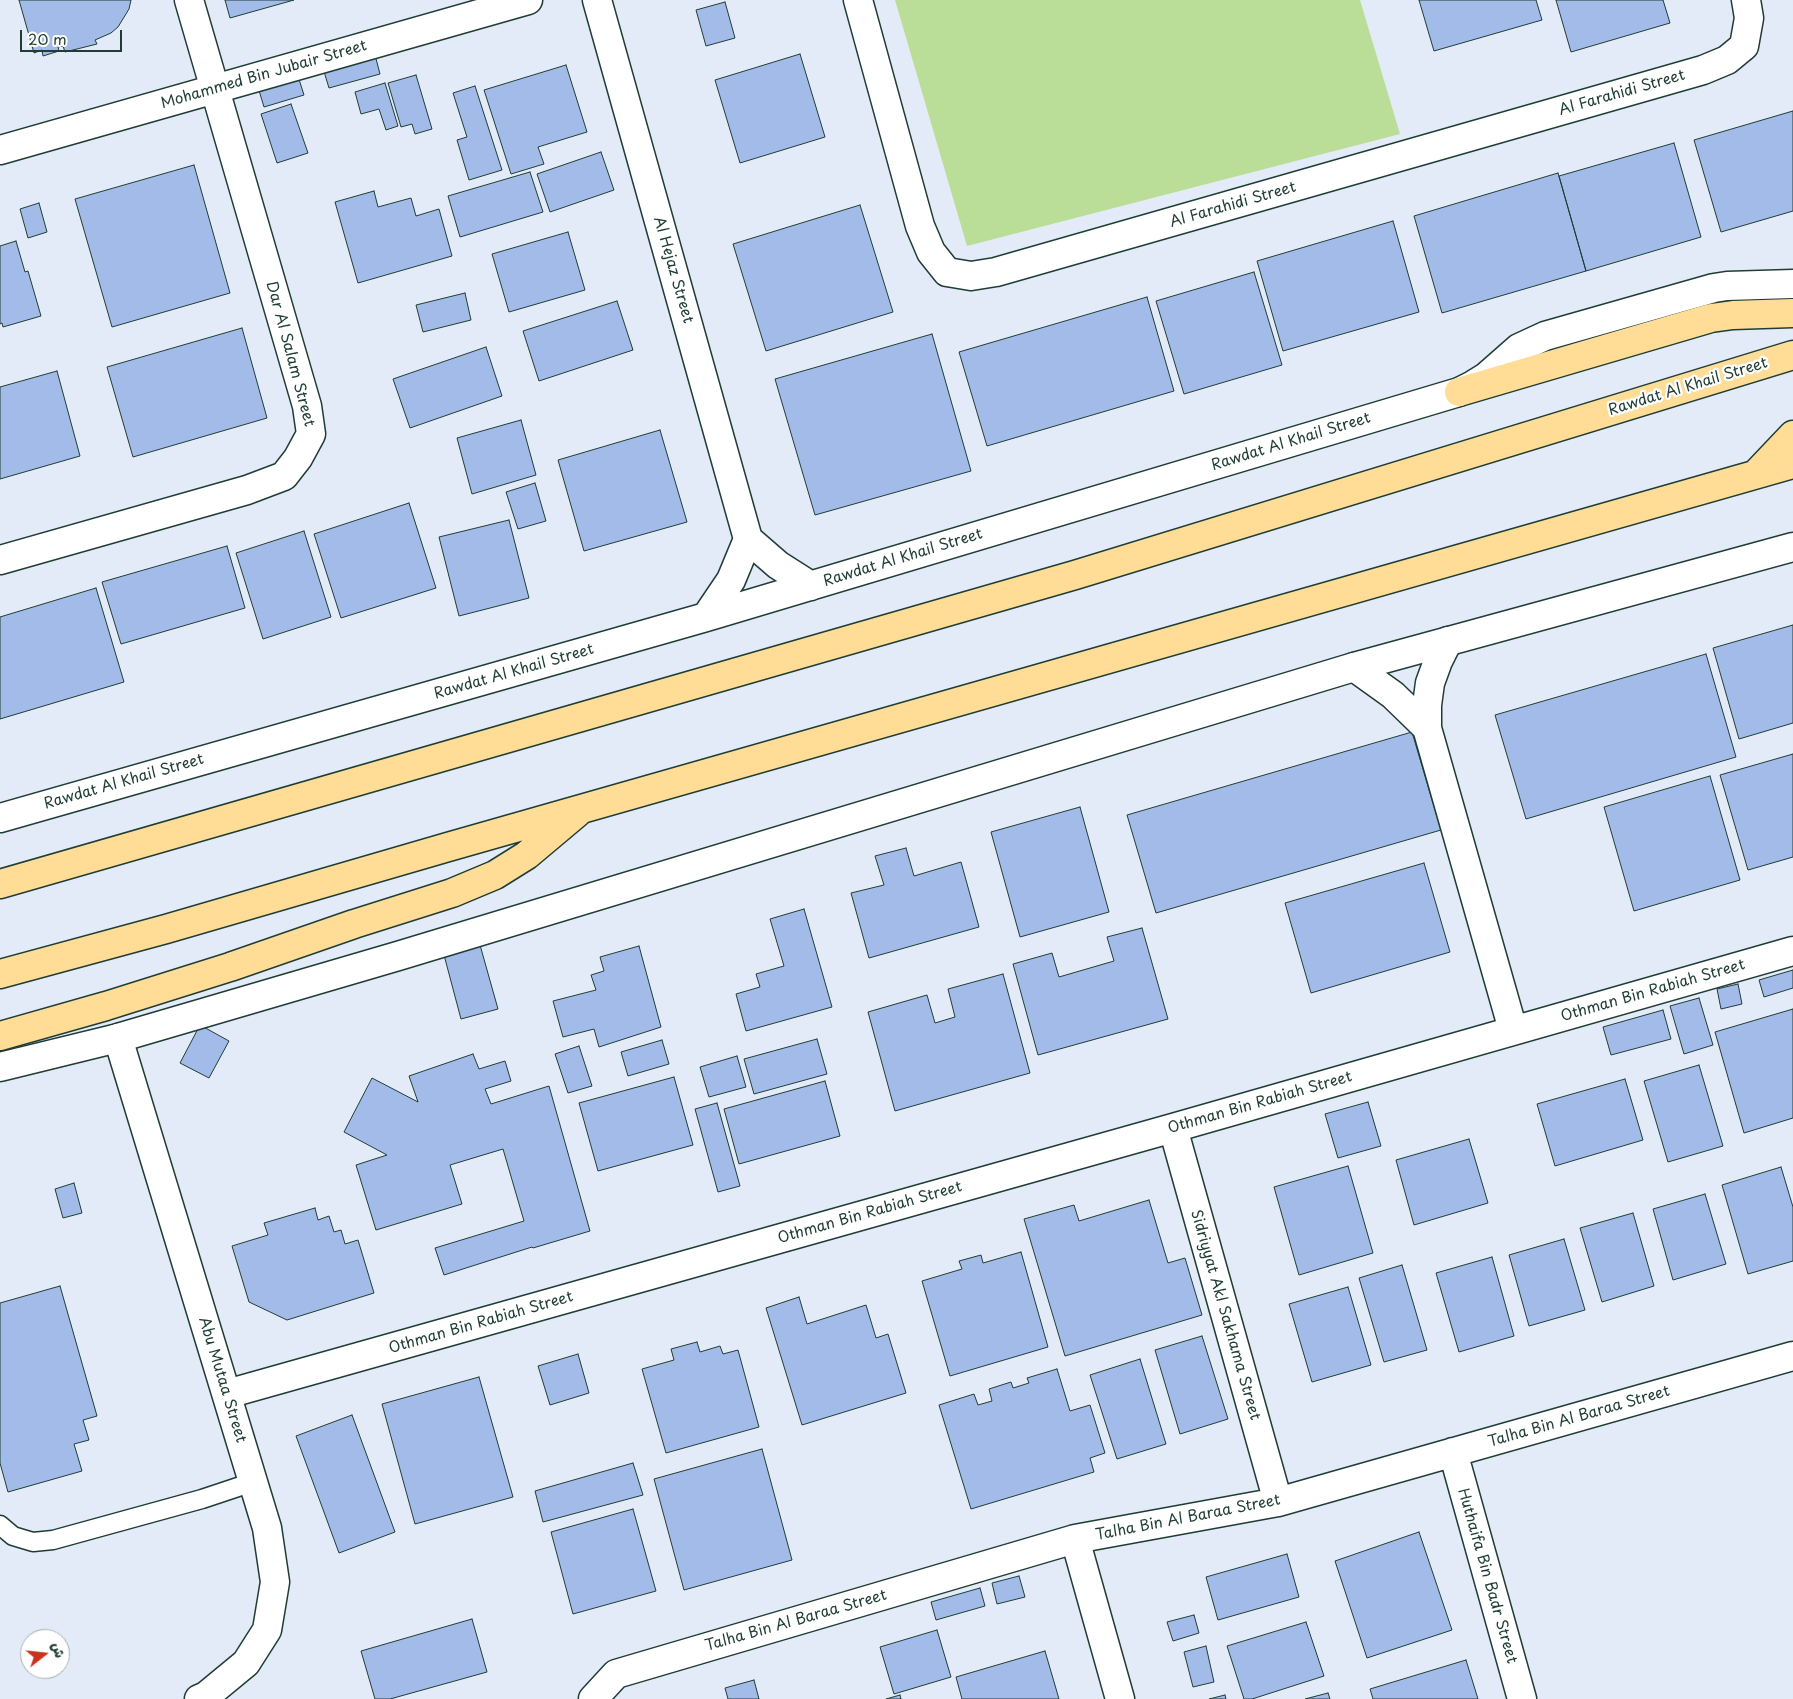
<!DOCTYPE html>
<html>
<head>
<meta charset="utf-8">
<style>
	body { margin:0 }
	#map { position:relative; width:1793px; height:1699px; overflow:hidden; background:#e3ebf8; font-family:"Playpen Sans","Playpen Sans Arabic",sans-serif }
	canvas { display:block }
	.north { position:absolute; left:20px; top:1629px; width:50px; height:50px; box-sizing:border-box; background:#fff; border:1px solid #a5b1ae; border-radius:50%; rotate:74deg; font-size:14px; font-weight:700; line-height:20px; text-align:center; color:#1f3d34 }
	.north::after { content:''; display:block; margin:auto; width:18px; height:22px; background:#c8321e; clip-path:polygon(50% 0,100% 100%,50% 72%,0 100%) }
	.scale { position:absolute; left:20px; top:30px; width:102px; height:22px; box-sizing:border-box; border:2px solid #1f3d34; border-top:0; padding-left:6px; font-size:15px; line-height:18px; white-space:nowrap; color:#1f3d34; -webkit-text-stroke:4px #fff; paint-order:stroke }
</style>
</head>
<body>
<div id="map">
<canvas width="1793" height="1699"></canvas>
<div class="north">ش</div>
<div class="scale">20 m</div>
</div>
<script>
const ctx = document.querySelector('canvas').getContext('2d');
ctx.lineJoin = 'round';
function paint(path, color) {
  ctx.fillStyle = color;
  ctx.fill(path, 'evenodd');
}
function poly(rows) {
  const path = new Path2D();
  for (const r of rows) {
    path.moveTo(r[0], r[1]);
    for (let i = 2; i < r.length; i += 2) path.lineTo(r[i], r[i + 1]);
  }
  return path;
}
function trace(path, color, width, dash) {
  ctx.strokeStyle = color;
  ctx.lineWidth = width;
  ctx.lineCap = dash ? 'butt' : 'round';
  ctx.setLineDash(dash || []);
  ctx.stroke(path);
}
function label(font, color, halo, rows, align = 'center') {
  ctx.font = font + ' "Playpen Sans",sans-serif';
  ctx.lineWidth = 4.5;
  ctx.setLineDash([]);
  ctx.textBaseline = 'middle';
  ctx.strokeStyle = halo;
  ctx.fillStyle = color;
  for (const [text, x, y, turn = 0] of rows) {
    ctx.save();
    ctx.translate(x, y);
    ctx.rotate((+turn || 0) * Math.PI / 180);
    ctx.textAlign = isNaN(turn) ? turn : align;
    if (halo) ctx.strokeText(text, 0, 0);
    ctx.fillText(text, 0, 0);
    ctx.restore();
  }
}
const green = poly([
	[895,0,1360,0,1400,134,967,246]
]);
const building = poly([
	[19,0,131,0,129,9,118,27,111,33,95,40,97,44,65,52,63,46,58,47,59,51,43,56,42,50,34,53,19,0],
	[225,0,294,0,230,18,225,0],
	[1419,0,1536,0,1542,20,1434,51,1419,0],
	[1556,0,1663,0,1670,23,1571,52,1556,0],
	[725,2,735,38,706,46,696,10,725,2],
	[374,51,380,74,329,88,322,65,374,51],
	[800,54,825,137,740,163,715,80,800,54],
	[566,65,587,132,538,147,544,164,511,174,484,90,566,65],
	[297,73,304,95,264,107,257,84,297,73],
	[416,75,432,129,415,134,412,124,401,127,388,83,416,75],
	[385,83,398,126,386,130,379,109,361,114,355,92,385,83],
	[475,86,502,170,469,180,457,140,467,137,453,93,475,86],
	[291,104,308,153,277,163,261,114,291,104],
	[1793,111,1793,211,1721,232,1694,140,1793,111],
	[1674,143,1701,237,1586,271,1559,176,1674,143],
	[601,152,614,190,550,212,537,174,601,152],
	[194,165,230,293,112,327,75,199,194,165],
	[530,172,543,212,460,237,448,196,530,172],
	[1558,173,1586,271,1442,313,1414,216,1558,173],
	[374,191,378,207,411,198,416,216,439,209,452,256,358,283,335,202,374,191],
	[39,203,47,232,28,238,20,209,39,203],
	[860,205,893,312,766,351,733,244,860,205],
	[1393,221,1419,312,1283,351,1257,261,1393,221],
	[568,232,585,290,509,312,492,254,568,232],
	[16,241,25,272,28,271,41,316,3,327,2,323,0,324,0,246,16,241],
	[1254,272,1282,365,1184,394,1156,301,1254,272],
	[465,293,471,320,423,332,416,305,465,293],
	[1147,297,1174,391,987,446,959,352,1147,297],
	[617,301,633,350,539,381,523,331,617,301],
	[242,328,267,418,133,457,107,367,242,328],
	[932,334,971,471,815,515,775,379,932,334],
	[486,347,502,396,410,428,393,379,486,347],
	[57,371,80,456,0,479,0,387,57,371],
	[521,420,536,475,472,494,457,438,521,420],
	[660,430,687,522,584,551,558,460,660,430],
	[535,483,546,521,518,529,506,492,535,483],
	[409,503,436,588,341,618,314,534,409,503],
	[509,520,529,598,459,616,439,537,509,520],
	[304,531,331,617,263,639,236,553,304,531],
	[227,546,245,608,121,644,102,582,227,546],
	[96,588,124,682,0,719,0,617,96,588],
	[1793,625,1793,723,1739,739,1713,648,1793,625],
	[1706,654,1736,757,1526,819,1495,715,1706,654],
	[1412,732,1441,830,1156,913,1127,815,1412,732],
	[1793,754,1793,857,1748,870,1720,775,1793,754],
	[1710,776,1740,880,1634,911,1604,807,1710,776],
	[1080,807,1109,912,1020,937,991,832,1080,807],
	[906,848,914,876,961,862,979,927,869,958,851,893,884,885,875,856,906,848],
	[1424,863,1450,952,1311,993,1285,903,1424,863],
	[804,909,832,1007,746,1031,736,994,760,987,756,974,784,966,770,919,804,909],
	[1142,928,1168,1019,1038,1055,1013,964,1052,953,1059,977,1114,961,1107,937,1142,928],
	[480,945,498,1009,461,1019,444,955,480,945],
	[639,946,661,1027,599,1047,594,1029,563,1037,553,1001,596,990,591,975,604,971,600,957,639,946],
	[1793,970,1793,988,1764,997,1759,980,1793,970],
	[1003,974,1030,1073,895,1111,868,1012,927,995,935,1023,955,1017,948,989,1003,974],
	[1738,984,1742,1004,1721,1009,1717,989,1738,984],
	[1699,998,1713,1045,1684,1054,1670,1006,1699,998],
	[1793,1009,1793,1118,1744,1133,1715,1032,1793,1009],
	[1663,1010,1671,1039,1611,1055,1603,1027,1663,1010],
	[200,1025,229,1041,209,1078,180,1063,200,1025],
	[817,1039,827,1074,754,1094,744,1059,817,1039],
	[662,1040,669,1064,628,1076,621,1052,662,1040],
	[579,1046,592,1086,568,1093,555,1054,579,1046],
	[473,1054,479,1069,505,1061,511,1081,485,1089,491,1104,549,1086,590,1231,533,1248,532,1247,444,1275,435,1248,524,1221,503,1149,450,1165,462,1204,376,1230,356,1165,387,1155,344,1132,372,1078,418,1102,409,1076,473,1054],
	[737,1056,746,1087,709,1097,700,1067,737,1056],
	[1699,1065,1723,1146,1668,1162,1644,1081,1699,1065],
	[674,1077,693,1145,598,1171,579,1103,674,1077],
	[1625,1079,1643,1140,1555,1166,1537,1104,1625,1079],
	[825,1081,840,1136,739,1164,724,1109,825,1081],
	[1368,1102,1381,1146,1338,1158,1325,1114,1368,1102],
	[717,1103,740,1186,718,1192,695,1109,717,1103],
	[1469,1139,1488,1203,1414,1225,1396,1160,1469,1139],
	[1348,1166,1373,1253,1299,1275,1274,1187,1348,1166],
	[1781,1167,1793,1207,1793,1261,1748,1274,1722,1185,1781,1167],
	[74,1183,82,1213,63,1218,55,1189,74,1183],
	[1705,1194,1726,1264,1673,1280,1653,1209,1705,1194],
	[1149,1200,1168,1263,1185,1258,1202,1315,1065,1356,1024,1219,1074,1205,1079,1221,1149,1200],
	[315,1208,318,1220,329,1216,334,1232,341,1230,345,1244,358,1240,374,1293,287,1320,249,1302,232,1246,268,1235,264,1223,315,1208],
	[1633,1213,1654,1286,1602,1302,1580,1228,1633,1213],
	[1564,1239,1585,1310,1529,1326,1509,1255,1564,1239],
	[1021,1252,1048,1347,950,1376,922,1281,962,1269,959,1261,981,1255,983,1263,1021,1252],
	[1492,1257,1514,1336,1459,1352,1436,1273,1492,1257],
	[1402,1265,1427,1350,1384,1362,1359,1278,1402,1265],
	[60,1286,97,1416,83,1420,89,1440,74,1444,82,1471,8,1492,0,1463,0,1303,60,1286],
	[1348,1287,1371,1365,1312,1382,1289,1304,1348,1287],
	[799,1297,807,1324,866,1305,876,1338,888,1334,906,1393,802,1425,766,1308,799,1297],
	[1202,1336,1228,1419,1180,1434,1155,1350,1202,1336],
	[697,1342,700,1352,720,1346,723,1354,738,1350,759,1427,666,1453,642,1369,674,1360,671,1349,697,1342],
	[578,1354,589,1393,550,1405,538,1366,578,1354],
	[1140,1359,1166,1444,1117,1459,1090,1375,1140,1359],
	[1057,1369,1070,1411,1090,1405,1105,1453,1090,1458,1094,1472,971,1509,939,1405,974,1394,978,1405,992,1401,989,1389,1011,1382,1013,1388,1029,1383,1027,1378,1057,1369],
	[479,1377,513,1497,415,1524,382,1404,479,1377],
	[352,1415,395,1532,339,1553,296,1436,352,1415],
	[762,1449,792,1560,684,1590,654,1479,762,1449],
	[633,1463,643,1495,543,1522,535,1491,633,1463],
	[633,1509,656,1591,573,1614,551,1532,633,1509],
	[1419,1532,1452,1630,1367,1658,1335,1561,1419,1532],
	[1287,1554,1299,1597,1218,1620,1206,1577,1287,1554],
	[1019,1576,1025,1597,997,1604,992,1583,1019,1576],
	[980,1588,985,1606,936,1620,931,1602,980,1588],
	[1194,1615,1199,1633,1173,1641,1167,1622,1194,1615],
	[472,1619,487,1672,390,1699,375,1699,361,1651,472,1619],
	[1306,1622,1324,1676,1252,1699,1244,1699,1227,1646,1306,1622],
	[937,1630,951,1677,894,1694,880,1647,937,1630],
	[1206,1646,1214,1682,1193,1687,1184,1652,1206,1646],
	[1045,1651,1059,1699,962,1699,956,1677,1045,1651],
	[1466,1660,1478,1699,1373,1699,1370,1689,1466,1660],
	[754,1680,759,1699,728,1699,725,1688,754,1680],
	[1328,1693,1330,1699,1305,1699,1328,1693],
	[900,1695,901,1699,886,1699,900,1695],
	[1225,1695,1226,1699,1209,1699,1225,1695]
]);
const service = poly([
	[0,1525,13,1536,33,1542,53,1540,202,1499,253,1482]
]);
const minor = poly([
	[597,0,748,539,778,565,811,586],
	[858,0,920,226,931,252,947,272,971,276,996,272,1703,70,1727,60,1744,46,1749,18,1746,0],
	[0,150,528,0],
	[0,560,247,490,284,476,298,458,311,434,307,406,189,0],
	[706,617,731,580,748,539],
	[1448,641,1438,661,1430,683,1427,705,1427,728,1513,1030],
	[1354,667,1393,695,1427,728],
	[0,818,706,617,1459,392,1473,385,1486,377,1519,348,1545,336,1714,288,1727,286,1793,284],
	[118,1038,267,1528,275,1582,267,1630,246,1663,206,1696,199,1699],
	[1173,1128,1278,1502],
	[227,1394,1173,1128,1793,951],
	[1453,1452,1522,1699],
	[1075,1539,1120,1699],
	[593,1699,616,1674,1075,1539,1278,1502,1793,1356]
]);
const tertiary = poly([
	[0,1067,118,1038,398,956,1354,667,1793,547]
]);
const primary = poly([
	[1459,392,1711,318,1733,315,1793,313],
	[1756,474,1793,435],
	[0,884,1075,575,1793,355],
	[0,974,166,929,448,847,1793,464],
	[0,1036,106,1006,230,967,354,924,452,893,495,875,527,855,577,813]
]);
const streetNames = [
	["Mohammed Bin Jubair Street",264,75,-16],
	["Al Farahidi Street",1622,93,-16],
	["Al Farahidi Street",1233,205,-16],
	["Al Hejaz Street",673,270,74],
	["Dar Al Salam Street",290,354,75],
	["Rawdat Al Khail Street",1688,387,-17],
	["Rawdat Al Khail Street",1291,442,-17],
	["Rawdat Al Khail Street",903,558,-17],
	["Rawdat Al Khail Street",514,672,-16],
	["Rawdat Al Khail Street",124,782,-16],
	["Othman Bin Rabiah Street",1653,991,-16],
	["Othman Bin Rabiah Street",1260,1103,-16],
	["Othman Bin Rabiah Street",870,1213,-16],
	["Sidriyyat Akl Sakhama Street",1225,1315,74],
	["Othman Bin Rabiah Street",481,1323,-16],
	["Abu Mutaa Street",222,1380,73],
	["Talha Bin Al Baraa Street",1579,1417,-16],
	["Talha Bin Al Baraa Street",1188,1518,-11],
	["Huthaifa Bin Badr Street",1487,1576,74],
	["Talha Bin Al Baraa Street",796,1621,-16]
];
paint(green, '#bade98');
paint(building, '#a2bbe8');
trace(building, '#1f3d34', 1);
trace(service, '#1f3d34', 21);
trace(minor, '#1f3d34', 31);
trace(tertiary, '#1f3d34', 31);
trace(primary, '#1f3d34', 31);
trace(service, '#fff', 18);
trace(minor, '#fff', 28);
trace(tertiary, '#fff', 28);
trace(primary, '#ffdd96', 28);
label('15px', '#1f3d34', '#fff', streetNames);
</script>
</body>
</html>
